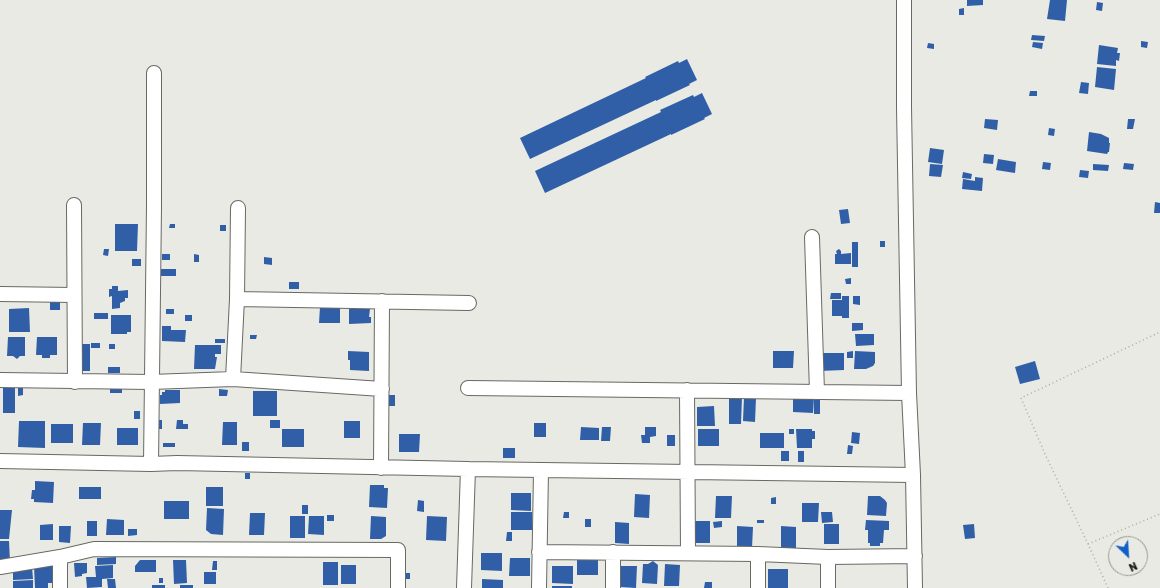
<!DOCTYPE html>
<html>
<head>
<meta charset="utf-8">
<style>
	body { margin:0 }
	#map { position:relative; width:1160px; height:588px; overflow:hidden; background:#e8eae3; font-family:Rubik,sans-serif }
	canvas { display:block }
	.north { position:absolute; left:1108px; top:536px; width:40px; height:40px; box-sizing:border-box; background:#e8eae3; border:1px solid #969792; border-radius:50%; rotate:155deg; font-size:11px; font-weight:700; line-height:16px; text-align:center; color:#1b1b19 }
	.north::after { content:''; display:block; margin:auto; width:14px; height:18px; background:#125ec9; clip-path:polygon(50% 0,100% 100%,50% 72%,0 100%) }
</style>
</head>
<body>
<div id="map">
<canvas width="1160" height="588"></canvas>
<div class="north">N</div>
</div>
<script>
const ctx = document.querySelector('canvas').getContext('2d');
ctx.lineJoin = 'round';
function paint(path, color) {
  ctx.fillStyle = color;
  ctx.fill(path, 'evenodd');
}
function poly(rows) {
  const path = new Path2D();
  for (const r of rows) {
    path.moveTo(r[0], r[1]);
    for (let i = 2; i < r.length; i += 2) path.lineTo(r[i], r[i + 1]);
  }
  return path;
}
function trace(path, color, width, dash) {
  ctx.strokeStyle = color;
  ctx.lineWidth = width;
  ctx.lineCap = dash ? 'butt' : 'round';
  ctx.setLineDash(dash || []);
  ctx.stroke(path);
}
const building = poly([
	[967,0,983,0,983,5,967,6],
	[1050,0,1067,0,1065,21,1047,19],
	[1097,2,1103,3,1102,11,1096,10],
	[964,8,964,15,959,15,959,9],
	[1032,35,1045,36,1044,41,1031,40],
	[1141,41,1148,42,1147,48,1141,47],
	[1033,42,1043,43,1042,49,1032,47],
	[928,43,934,44,934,49,927,48],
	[1099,45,1118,48,1117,53,1120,53,1119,61,1116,60,1116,66,1097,64],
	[687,59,697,80,689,84,690,85,656,101,656,100,530,159,520,138,646,78,645,77,678,61,679,63],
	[1097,67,1116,69,1114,90,1095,87],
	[1081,82,1089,83,1088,94,1079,93],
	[1030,91,1037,91,1037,96,1029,96],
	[702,93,712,114,704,118,705,119,671,135,671,134,545,193,535,171,661,112,660,110,693,95,694,97],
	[985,119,998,120,997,130,984,128],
	[1128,119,1135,119,1133,129,1127,129],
	[1049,128,1055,129,1054,136,1048,135],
	[1089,132,1101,134,1109,138,1109,143,1110,143,1109,152,1108,152,1107,154,1087,151],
	[930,148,944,150,942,164,928,162],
	[984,154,994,155,993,164,983,163],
	[998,159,1016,162,1015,173,996,170],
	[1043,162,1051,163,1050,170,1042,169],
	[1124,163,1134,164,1133,170,1123,169],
	[930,164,943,165,941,177,929,176],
	[1093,164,1109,165,1108,171,1093,170],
	[1080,170,1089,171,1088,178,1079,177],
	[963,172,972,174,971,179,962,178],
	[975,177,983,178,982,191,962,189,963,179,975,181],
	[1155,202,1160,203,1160,213,1154,213],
	[848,209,850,223,841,224,839,210],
	[115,224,138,224,137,251,115,251],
	[170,224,175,224,175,228,169,228],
	[220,225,226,225,226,231,220,231],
	[880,241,885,241,885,247,880,247],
	[852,242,858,242,858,267,852,267],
	[104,249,109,249,108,256,103,255],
	[839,249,841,251,841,254,851,253,851,264,835,264,835,254,837,254,836,251],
	[162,254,170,254,170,260,162,260],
	[194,254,199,255,199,262,194,262],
	[264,257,272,258,272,265,264,264],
	[132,259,141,259,141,266,132,266],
	[161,269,176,269,176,276,160,276],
	[851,278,851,284,846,284,845,279],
	[289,282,299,282,299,289,289,289],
	[112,286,118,286,118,291,128,290,128,298,125,298,125,301,120,303,120,308,112,309,112,296,109,297,109,289,112,289],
	[831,293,841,293,841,299,830,299],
	[842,296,849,296,849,318,842,318,842,316,832,316,832,300,842,300],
	[853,296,860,296,860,305,853,304],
	[50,302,60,302,60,310,50,310],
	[320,307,340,307,340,323,319,323],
	[29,308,30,332,9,332,9,309],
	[166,309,174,309,174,314,166,314],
	[349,309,370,309,369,317,371,317,371,323,349,324],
	[94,313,108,313,108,319,94,319],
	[111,315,131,315,131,332,127,332,127,334,111,334],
	[185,315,192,315,192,321,185,321],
	[852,323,863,323,863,330,852,331],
	[162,326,171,326,171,330,186,330,185,342,162,341],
	[855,334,874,334,874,345,856,346],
	[250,335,257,335,256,339,250,339],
	[8,337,25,337,25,356,20,356,17,359,13,356,7,356],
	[37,337,57,337,57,355,50,355,50,358,42,358,42,355,36,355],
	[215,339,225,339,225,343,215,343],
	[91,343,100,343,100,348,91,348],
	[77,344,90,344,90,371,77,371],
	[109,344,115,344,115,349,109,349],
	[195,345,221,345,221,354,215,354,215,357,217,357,215,369,194,369],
	[348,351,369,352,369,371,350,370,350,360,348,360],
	[773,351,794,351,793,368,773,368],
	[853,351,853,358,847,358,847,352],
	[855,351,875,352,875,363,873,366,866,369,854,369],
	[819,353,844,353,844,370,819,371],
	[1035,361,1040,379,1020,384,1015,367],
	[108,367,120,367,120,373,108,373],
	[3,388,15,388,15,413,3,413],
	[18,388,23,388,23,395,18,396],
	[110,388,122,388,122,393,110,393],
	[219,389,228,390,227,396,219,396],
	[165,390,180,390,180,403,160,404,160,395,162,395,162,392,165,392],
	[253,391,277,391,277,416,253,416],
	[386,395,395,395,395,406,386,406],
	[729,397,742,397,741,424,729,424],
	[744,397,756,398,755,422,743,421],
	[793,398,814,398,813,413,793,412],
	[814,400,820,400,820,414,814,414],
	[714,406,715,426,697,426,697,407],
	[134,411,140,411,140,419,134,419],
	[158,420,162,420,162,429,158,429],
	[177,420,183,420,183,424,188,424,188,429,176,429],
	[270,420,280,420,280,428,270,428],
	[19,421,45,421,45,448,18,447],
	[344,421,360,421,360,438,344,438],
	[223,422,237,422,237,445,222,445],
	[83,423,101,423,100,445,82,445],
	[534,423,546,423,546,437,534,437],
	[51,424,73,424,73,443,51,443],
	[581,427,599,428,599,440,580,440],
	[602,427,611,427,610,441,601,441],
	[645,427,656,427,656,436,650,437,650,443,642,443,641,435,645,435],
	[117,428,138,428,138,445,117,445],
	[282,429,304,429,304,447,282,447],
	[698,429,719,429,719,446,698,446],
	[789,429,794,429,794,434,789,434],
	[796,429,812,429,812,431,815,431,815,439,812,439,812,448,797,448],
	[852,432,860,433,859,444,851,443],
	[760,433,784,433,784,448,760,448],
	[399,434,420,434,419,452,399,452],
	[667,435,675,435,675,446,667,446],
	[242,442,249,442,249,451,242,451],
	[163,443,175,443,175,447,163,447],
	[848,445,853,446,852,454,847,454],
	[503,448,515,448,515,458,503,458],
	[781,451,789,451,789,461,781,461],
	[798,451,804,451,804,462,798,462],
	[245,473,250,473,250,479,245,479],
	[35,481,54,482,53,503,34,502,34,499,31,499,32,490,35,490],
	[370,485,384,485,384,488,388,488,387,508,369,507],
	[79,487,101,487,101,499,79,499],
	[206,487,223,487,223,506,206,506],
	[511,493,531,493,531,511,511,510],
	[635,494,650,495,649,518,634,517],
	[716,496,732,496,731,518,715,518],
	[868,496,880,496,885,500,887,503,886,516,867,515],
	[776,497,776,504,771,504,771,498],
	[418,500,424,501,424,512,417,511],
	[164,501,189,501,189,519,164,519],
	[802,503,819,503,818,522,802,522],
	[302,505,308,505,308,514,302,514],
	[207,508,224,509,223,535,211,534,206,530],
	[0,510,12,510,9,539,0,539],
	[511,512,532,512,532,530,511,530],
	[564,512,569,512,569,518,563,518],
	[821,512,832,512,833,522,822,523],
	[250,513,265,513,264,535,249,535],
	[327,515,334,515,334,521,327,521],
	[290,516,305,516,305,538,290,538],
	[309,516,324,516,324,535,308,534],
	[371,516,386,517,386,536,381,539,370,539],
	[427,516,447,517,446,541,426,540],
	[107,519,124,520,124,535,106,535],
	[585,519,591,519,591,527,585,527],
	[757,520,764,520,764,523,757,523],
	[866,520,889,521,889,530,884,530,883,543,880,543,880,546,870,546,870,543,868,543,868,530,865,530],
	[87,521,97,521,97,536,87,536],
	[692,521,710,521,710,543,696,543,692,539],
	[722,521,722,527,714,528,713,522],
	[615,522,629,523,629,544,615,543],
	[53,524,53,540,40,540,40,525],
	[824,524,839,524,839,544,824,544],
	[974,524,975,538,965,539,963,525],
	[59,526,71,526,70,543,59,542],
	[737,526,753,527,752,548,737,547],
	[781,526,796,527,796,548,781,548],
	[128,529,137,529,137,535,128,536],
	[507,532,512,532,512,541,506,541],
	[0,541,9,541,10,562,0,563],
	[481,553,502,553,502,571,481,570],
	[116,557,116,564,97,565,97,558],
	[577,557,598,558,598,575,577,575],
	[510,558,530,558,530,576,509,576],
	[57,560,57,583,48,583,48,588,35,588,34,566],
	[140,560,156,560,156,572,135,572,135,566],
	[173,560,186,560,187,583,174,584],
	[213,561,217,561,217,570,212,570],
	[653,561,658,565,657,584,642,583,643,564,648,564],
	[323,562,338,562,338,585,323,585],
	[74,563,87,563,87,573,82,574,82,576,75,577],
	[665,564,680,565,679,586,664,586],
	[113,565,113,578,102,579,102,587,87,588,86,577,96,577,95,566],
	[341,565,356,565,356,584,341,584],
	[552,566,573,566,573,584,552,583],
	[621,566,637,566,636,588,620,587],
	[13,567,32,567,33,579,13,580],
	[768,569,788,569,788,588,768,588],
	[204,572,216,572,216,584,204,584],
	[403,573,410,573,410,579,403,579],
	[159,578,163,578,163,583,159,583],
	[107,579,115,579,116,588,108,588],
	[482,579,503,580,503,588,482,588],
	[33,580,33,588,13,588,13,581],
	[705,582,712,582,712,588,704,588],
	[152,585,165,585,165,588,152,588],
	[180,585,193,585,193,588,180,588],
	[552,586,572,586,572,588,552,588]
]);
const path = poly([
	[1088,544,1160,514],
	[1108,588,1088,544,1045,454,1021,398,1160,332]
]);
const minor = poly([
	[904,0,904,107,909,393,913,475],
	[74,205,75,382],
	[812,237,817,392],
	[0,294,74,295],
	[237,299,469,303],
	[233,379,237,299,238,208],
	[0,380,151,382,233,379,382,389],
	[468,388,909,393],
	[687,390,688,553],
	[0,461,151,464,177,463,468,469,913,475,915,588],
	[151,464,154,206,154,73],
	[381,468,382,301],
	[539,552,758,554,828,557,915,556],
	[613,552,613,588],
	[828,557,828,588],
	[0,567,60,557,94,549,398,550,398,588],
	[60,588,60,557],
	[464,588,468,469],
	[539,588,541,471],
	[758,588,758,554]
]);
paint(building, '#305fa7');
trace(minor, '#686963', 16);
trace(path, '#aaaba6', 1.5, [1, 3]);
trace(minor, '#fff', 14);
</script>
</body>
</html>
